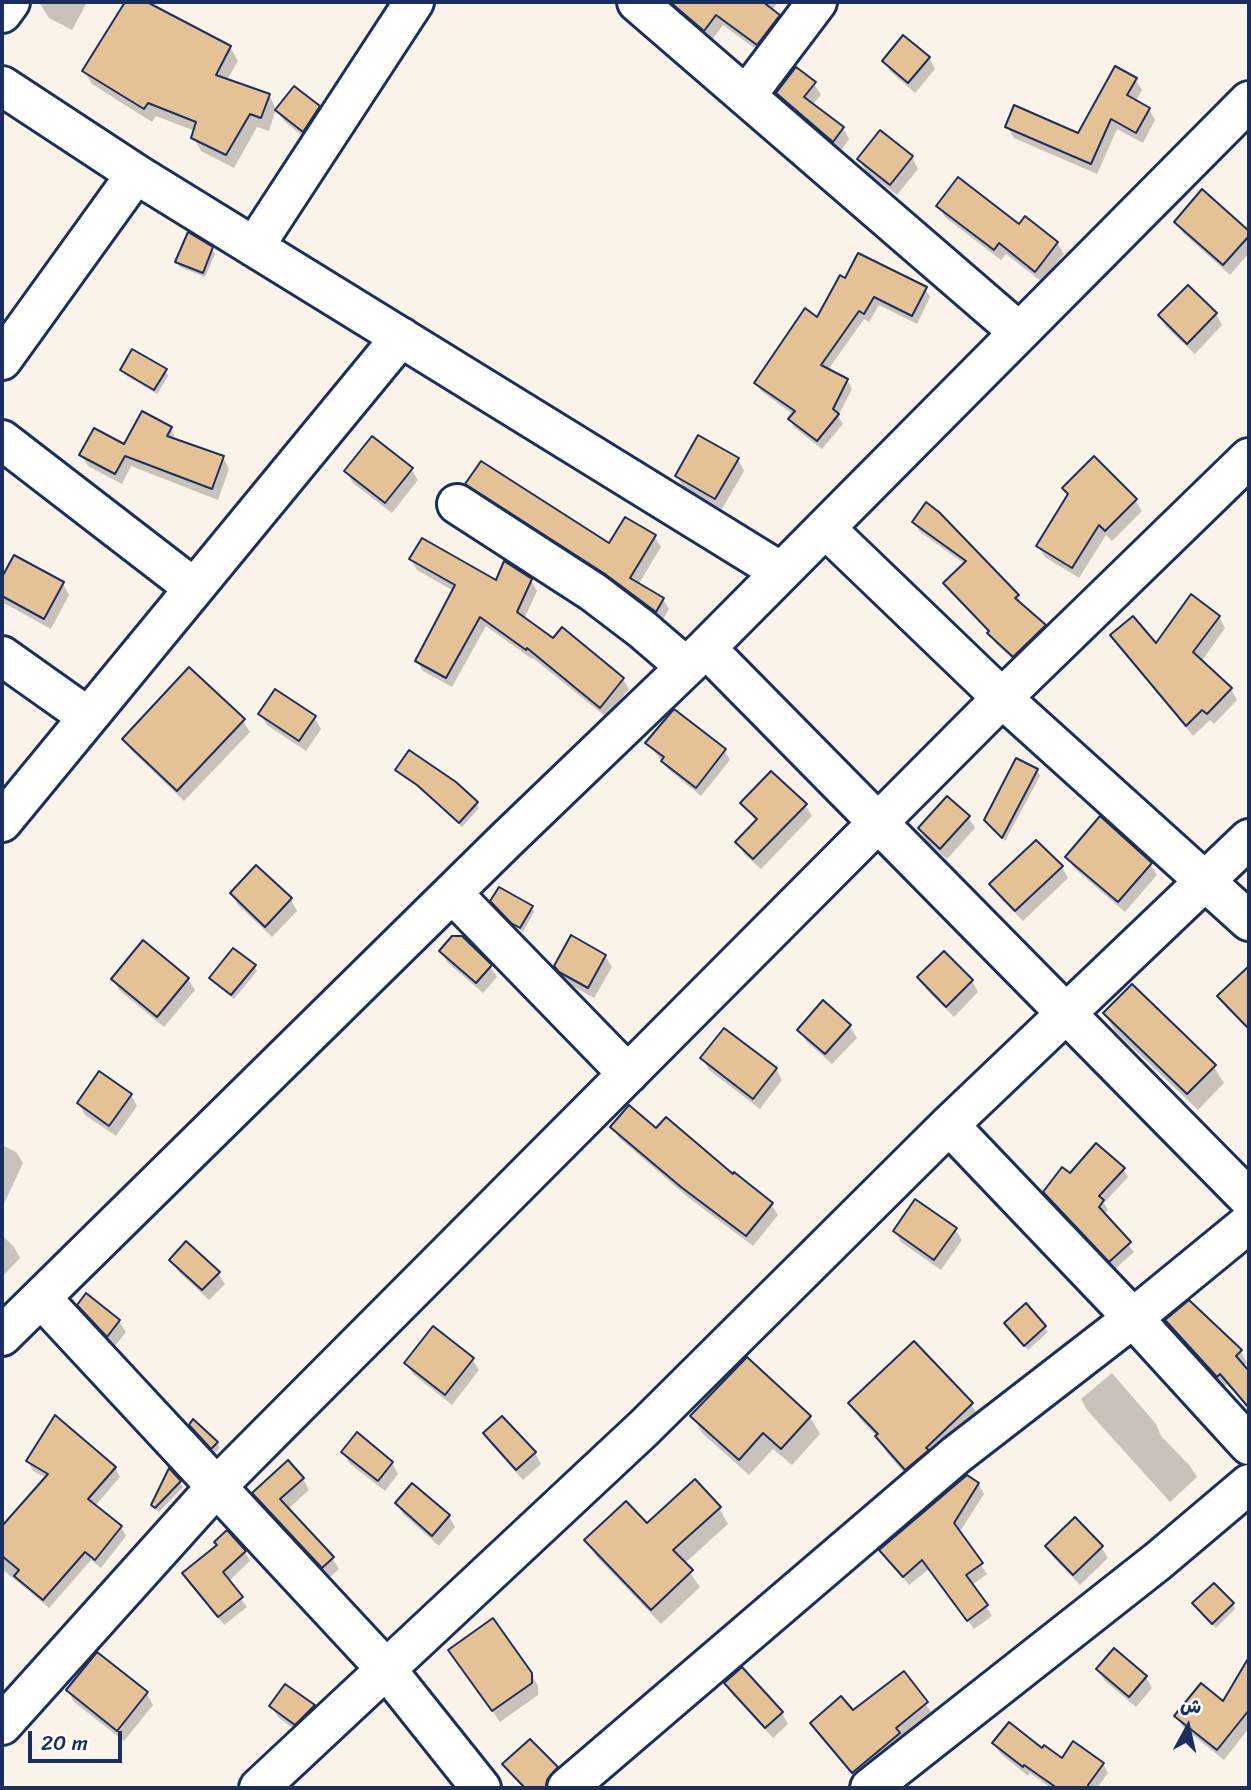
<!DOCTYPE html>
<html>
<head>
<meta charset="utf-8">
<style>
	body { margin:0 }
	#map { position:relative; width:1251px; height:1790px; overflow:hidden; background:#faf3ea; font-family:Sriracha,"Playpen Sans Arabic",sans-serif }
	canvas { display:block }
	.frame { position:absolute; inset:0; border:4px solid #1b2f5e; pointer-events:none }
	.north { position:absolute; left:1153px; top:1692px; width:70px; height:70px; -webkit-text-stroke:5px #fff; paint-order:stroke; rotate:8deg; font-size:19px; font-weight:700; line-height:28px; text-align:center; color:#1b2f5e }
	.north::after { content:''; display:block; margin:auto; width:24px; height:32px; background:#1b2f5e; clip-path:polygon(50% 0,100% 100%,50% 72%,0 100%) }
	.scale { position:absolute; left:28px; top:1731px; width:94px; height:32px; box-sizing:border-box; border:4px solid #1b2f5e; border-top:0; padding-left:9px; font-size:21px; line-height:24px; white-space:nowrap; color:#1b2f5e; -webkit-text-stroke:5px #fff; paint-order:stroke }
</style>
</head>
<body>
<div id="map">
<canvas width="1251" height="1790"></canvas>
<div class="frame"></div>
<div class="north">ش</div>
<div class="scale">20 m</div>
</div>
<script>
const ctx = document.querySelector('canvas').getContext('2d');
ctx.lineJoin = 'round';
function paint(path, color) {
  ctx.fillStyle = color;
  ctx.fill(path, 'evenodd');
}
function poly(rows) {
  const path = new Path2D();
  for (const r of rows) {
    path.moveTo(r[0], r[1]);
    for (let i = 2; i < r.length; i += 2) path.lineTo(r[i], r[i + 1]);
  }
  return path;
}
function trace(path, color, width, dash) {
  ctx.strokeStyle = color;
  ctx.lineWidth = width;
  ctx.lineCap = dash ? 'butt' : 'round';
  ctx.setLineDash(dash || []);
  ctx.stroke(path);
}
const shadow = poly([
	[39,2,87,2,72,30,49,18],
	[127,2,144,2,230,47,238,61,227,80,269,95,276,109,269,131,257,127,234,168,201,151,193,137,195,131,156,116,152,122,92,84,84,71],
	[671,2,778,2,772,10,779,16,785,27,764,55,723,25,711,41,676,11],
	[929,58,935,69,915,93,891,72,884,61],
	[1135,79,1142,90,1136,101,1149,109,1155,120,1143,143,1117,129,1097,174,1014,138,1007,126,1079,135],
	[814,84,821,95,812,105,843,128,849,139,840,152,784,104,778,93],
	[319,107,325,118,310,142,284,121,277,110],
	[881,133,912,157,918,169,897,195,866,171,859,160],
	[1202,192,1249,233,1249,253,1230,275,1183,233,1176,222],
	[938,206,1020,226,1026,218,1057,243,1064,254,1042,282,1006,254,1001,260,945,217],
	[212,249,215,254,205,277,180,267,177,262],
	[841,277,925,289,930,297,917,324,879,305,869,322,864,319,828,370,847,380,852,389,838,416,843,424,822,449,795,428,790,420,794,415,761,391,756,383,818,319],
	[1216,314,1222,325,1195,354,1166,327,1160,316],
	[122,370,166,371,168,376,157,394,125,375],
	[171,428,176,441,223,457,229,469,218,500,131,466,122,484,88,466,81,455,125,446],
	[738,459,744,471,722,509,683,487,677,476],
	[411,469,418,480,392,513,353,483,346,471],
	[467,484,609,546,654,536,661,547,638,585,663,599,669,609,662,621,474,495],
	[1064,488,1135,500,1142,511,1112,541,1106,535,1079,578,1045,557,1038,546,1069,497],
	[914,522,1017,596,1023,606,1044,626,1050,636,1020,666,995,643,989,632,951,593,945,583,965,564,920,532],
	[14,557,63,584,69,595,51,629,2,602,2,581],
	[411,559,496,583,531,580,537,591,524,619,554,640,623,679,629,689,606,717,533,658,532,659,486,626,452,687,423,671,417,661,454,591,417,570],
	[1219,617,1225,628,1201,662,1231,689,1237,700,1214,724,1210,720,1193,736,1119,646,1112,635,1156,646],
	[260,714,314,717,321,729,306,751,267,725],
	[243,721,250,732,184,801,131,750,124,739],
	[647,743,725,751,730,760,701,796,669,770],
	[397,770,476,803,479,808,462,827,422,789,400,775],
	[1037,771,1040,776,1005,841,986,820],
	[743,804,805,805,812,816,761,869,744,854,738,842,757,822],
	[968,817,975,828,947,859,926,840,920,829],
	[1036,842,1062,867,1068,878,1023,921,997,895,991,884],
	[1067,857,1150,864,1157,875,1125,912,1074,868],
	[232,894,291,900,297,911,272,937,238,905],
	[495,906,531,907,534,912,523,932],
	[441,951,490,966,497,977,483,993,447,962],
	[944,953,972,981,978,992,954,1017,926,989,919,977],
	[605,956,612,967,594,998,567,983,556,966],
	[254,966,257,971,234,999,214,983,211,978],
	[1247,971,1249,973,1249,1031,1226,1007,1219,996],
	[113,979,188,979,195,990,164,1027,119,990],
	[824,1003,850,1027,857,1038,832,1064,806,1041,799,1030],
	[1105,1014,1214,1067,1224,1083,1198,1110,1115,1031],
	[703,1059,776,1069,782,1080,760,1109,709,1070],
	[131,1095,137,1106,116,1136,85,1115,79,1103],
	[612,1127,656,1131,733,1176,771,1204,778,1215,753,1246,689,1198,619,1138],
	[2,1145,16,1152,23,1163,2,1208],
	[1123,1169,1128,1177,1104,1203,1108,1210,1104,1215,1134,1252,1115,1269,1050,1200,1045,1192,1070,1175],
	[955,1229,962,1240,941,1270,901,1242,895,1231],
	[2,1235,14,1247,20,1258,2,1277],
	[171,1260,218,1273,225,1284,209,1300,178,1271],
	[1189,1303,1241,1352,1247,1363,1243,1367,1249,1374,1249,1409,1227,1384,1224,1387,1173,1332,1167,1321],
	[79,1305,119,1321,126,1332,114,1347,86,1316],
	[1026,1306,1048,1332,1028,1350,1009,1328],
	[472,1359,479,1370,452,1405,413,1374,406,1363],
	[1112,1373,1156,1424,1161,1436,1190,1466,1197,1477,1170,1502,1087,1410,1081,1399],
	[850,1403,971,1404,981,1420,915,1485,887,1453,880,1440,860,1419],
	[693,1416,810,1417,820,1434,792,1465,773,1449,749,1475,702,1433],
	[194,1431,217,1443,220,1448,215,1453],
	[485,1433,535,1453,541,1464,523,1480,491,1444],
	[343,1452,392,1463,398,1474,385,1491,349,1463],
	[28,1461,115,1468,120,1477,95,1506,121,1527,126,1536,101,1568,91,1560,49,1608,2,1569,2,1530,47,1478,33,1471],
	[967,1477,978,1484,984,1494,959,1533,987,1574,972,1585,992,1616,974,1629,929,1569,909,1585,881,1550],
	[303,1479,309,1490,287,1510,332,1558,339,1569,329,1578,261,1504,254,1493],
	[180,1482,183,1487,159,1512,156,1510,153,1505],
	[397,1503,449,1516,455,1527,439,1546,403,1514],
	[719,1508,728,1524,684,1564,700,1587,661,1624,596,1556,587,1540],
	[1047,1546,1101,1547,1108,1558,1080,1585,1053,1557],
	[245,1552,250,1561,228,1582,247,1607,224,1625,185,1574],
	[1233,1604,1235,1609,1216,1628,1197,1608],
	[98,1654,147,1694,153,1705,124,1741,74,1702,68,1691],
	[457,1661,531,1674,538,1686,538,1695,500,1722],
	[1249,1661,1249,1728,1224,1760,1183,1727,1176,1716,1224,1703],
	[1098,1669,1146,1677,1152,1688,1136,1707,1105,1681],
	[904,1674,932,1713,901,1737,904,1744,859,1782,812,1723,853,1713],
	[726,1683,782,1713,788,1724,773,1738,732,1694],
	[285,1686,314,1707,320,1718,302,1735,278,1717,271,1706],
	[994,1744,1042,1751,1062,1760,1103,1764,1108,1773,1097,1788,1051,1788,1030,1773,1028,1776,1000,1753],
	[504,1765,556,1768,563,1779,556,1788,523,1788]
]);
const building = poly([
	[125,2,147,2,231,46,216,75,270,94,261,118,250,114,226,155,191,138,196,122,148,103,144,109,82,71,125,2],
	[670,2,763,2,780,15,757,45,716,15,704,31,670,2],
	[903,35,930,57,908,83,882,61,903,35],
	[1115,66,1137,78,1127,95,1150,108,1136,133,1111,119,1091,164,1005,127,1014,105,1078,133,1115,66],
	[796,67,816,82,804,97,844,127,833,142,776,93,796,67],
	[294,86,320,106,303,132,275,110,294,86],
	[880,130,913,156,890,185,857,159,880,130],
	[958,177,1019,224,1025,216,1058,242,1035,272,999,243,994,250,936,206,958,177],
	[1202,189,1249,231,1249,236,1223,265,1174,222,1202,189],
	[188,232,213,247,203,273,175,262,188,232],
	[858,253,927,287,912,316,874,297,864,314,859,311,821,365,848,379,833,409,839,414,817,441,788,419,795,411,754,383,805,308,817,317,840,275,845,278,858,253],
	[1188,285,1217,313,1187,344,1158,315,1188,285],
	[132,349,167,369,154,390,120,370,132,349],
	[142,411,172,427,167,436,224,456,212,489,125,456,115,474,79,455,94,428,124,444,142,411],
	[698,435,739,458,715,499,675,476,698,435],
	[372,436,413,468,385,503,344,471,372,436],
	[1094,456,1137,499,1105,531,1099,525,1072,568,1036,546,1068,494,1062,488,1094,456],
	[481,461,609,543,625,517,656,535,630,578,664,598,656,612,605,574,465,484,481,461],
	[926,502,939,512,1019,595,1015,598,1046,625,1013,657,987,633,989,631,943,583,966,561,912,522,926,502],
	[422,538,496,580,504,561,532,579,517,612,553,638,562,627,624,678,600,708,527,648,526,650,480,617,446,678,415,661,455,585,409,559,422,538],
	[14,555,64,582,44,619,2,596,2,577,14,555],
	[1191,594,1220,616,1193,652,1232,688,1207,714,1202,710,1186,726,1110,635,1133,616,1156,643,1191,594],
	[189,667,245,719,177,791,122,739,189,667],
	[275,689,316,716,299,741,258,714,275,689],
	[674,709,726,749,696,788,661,761,664,757,645,743,674,709],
	[409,750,456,782,478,802,459,823,417,785,395,770,409,750],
	[1016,758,1038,769,1002,838,984,820,1016,758],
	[771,771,807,804,753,859,735,842,757,819,740,803,771,771],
	[947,796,970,816,940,849,918,828,947,796],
	[1100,816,1152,863,1118,902,1065,857,1100,816],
	[1036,840,1063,866,1015,911,989,884,1036,840],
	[256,865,292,898,265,927,230,893,256,865],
	[499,887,533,906,520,928,511,923,490,901,499,887],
	[571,935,606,955,588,988,559,972,554,966,571,935],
	[452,936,462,936,492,965,476,983,439,951,452,936],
	[143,940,189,978,157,1017,111,979,143,940],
	[233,948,256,965,231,995,209,978,233,948],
	[944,951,973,980,946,1007,917,977,944,951],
	[1249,966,1249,1029,1217,996,1249,966],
	[1132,984,1216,1065,1187,1094,1103,1013,1132,984],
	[823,1000,851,1025,825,1054,797,1030,823,1000],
	[724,1028,777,1068,753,1099,700,1058,724,1028],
	[99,1071,132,1094,109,1126,77,1103,99,1071],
	[629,1105,656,1128,666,1117,733,1174,734,1172,773,1203,746,1236,681,1187,610,1127,629,1105],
	[1096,1143,1125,1168,1099,1196,1104,1200,1099,1207,1131,1242,1109,1262,1043,1192,1062,1167,1070,1173,1096,1143],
	[915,1199,957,1228,934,1260,893,1231,915,1199],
	[186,1241,220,1272,202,1290,169,1260,186,1241],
	[86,1293,120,1320,107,1337,77,1305,86,1293],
	[1189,1300,1242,1350,1236,1356,1249,1371,1249,1408,1220,1374,1217,1377,1165,1320,1189,1300],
	[1026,1303,1046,1326,1024,1346,1004,1323,1026,1303],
	[433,1326,474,1358,445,1395,404,1363,433,1326],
	[914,1341,973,1403,926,1448,929,1450,905,1470,875,1436,878,1434,848,1403,914,1341],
	[747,1357,811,1416,781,1449,763,1433,739,1460,690,1416,747,1357],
	[55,1415,116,1467,88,1499,122,1526,95,1560,85,1552,43,1600,14,1576,19,1570,2,1556,2,1526,48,1474,26,1461,55,1415],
	[502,1416,536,1452,516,1470,483,1433,502,1416],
	[193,1419,218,1442,211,1449,189,1425,193,1419],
	[357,1432,393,1462,378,1481,341,1452,357,1432],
	[288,1460,304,1478,280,1499,334,1557,322,1568,252,1493,288,1460],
	[169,1468,181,1481,155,1508,151,1505,169,1468],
	[967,1475,979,1483,954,1523,983,1563,966,1575,988,1605,967,1621,922,1560,903,1577,879,1550,967,1475],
	[695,1479,721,1507,673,1550,693,1570,651,1610,584,1540,626,1501,647,1523,695,1479],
	[412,1483,450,1515,432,1536,395,1503,412,1483],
	[1075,1517,1103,1546,1073,1575,1045,1546,1075,1517],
	[227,1530,246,1551,223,1572,243,1597,218,1617,182,1573,217,1545,214,1542,227,1530],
	[1214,1583,1234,1603,1212,1624,1192,1603,1214,1583],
	[493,1618,532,1673,532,1683,492,1711,448,1650,493,1618],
	[1114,1648,1147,1676,1129,1697,1096,1669,1114,1648],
	[97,1652,148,1692,117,1731,66,1690,97,1652],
	[1249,1657,1249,1710,1217,1750,1174,1716,1201,1683,1223,1701,1249,1657],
	[742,1667,783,1712,765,1728,724,1683,742,1667],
	[904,1671,928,1702,896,1728,900,1733,852,1773,810,1723,841,1696,853,1710,904,1671],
	[285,1684,315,1705,295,1725,269,1706,285,1684],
	[1009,1722,1042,1748,1044,1745,1062,1758,1073,1741,1104,1763,1088,1785,1088,1788,1057,1788,1024,1765,1023,1767,992,1743,1009,1722],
	[530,1739,558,1767,547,1780,546,1788,525,1788,502,1764,530,1739]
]);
const street = poly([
	[637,2,1019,332],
	[2,13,10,2],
	[2,86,136,174,781,572],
	[746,96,817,2],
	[254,247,414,2],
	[2,360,136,174],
	[2,440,194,588],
	[457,504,593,592,643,630,686,667],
	[825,528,1002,698,1249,921],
	[706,648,1249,1199],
	[2,656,88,717],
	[2,822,401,337],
	[452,893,628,1074],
	[949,1125,1133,1318,1249,1445],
	[42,1299,386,1669,481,1788],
	[2,1336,506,840,706,648,1249,101],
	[2,1725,217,1486,1002,698,1249,458],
	[259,1788,644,1428,949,1125,1249,839],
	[567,1788,956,1455,1133,1318,1249,1223],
	[870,1788,1158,1561,1249,1484]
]);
paint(shadow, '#0003');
paint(building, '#e4c296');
trace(building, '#1b2f5e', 2);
trace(street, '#1b2f5e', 44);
trace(street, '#fff', 38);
</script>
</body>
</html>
